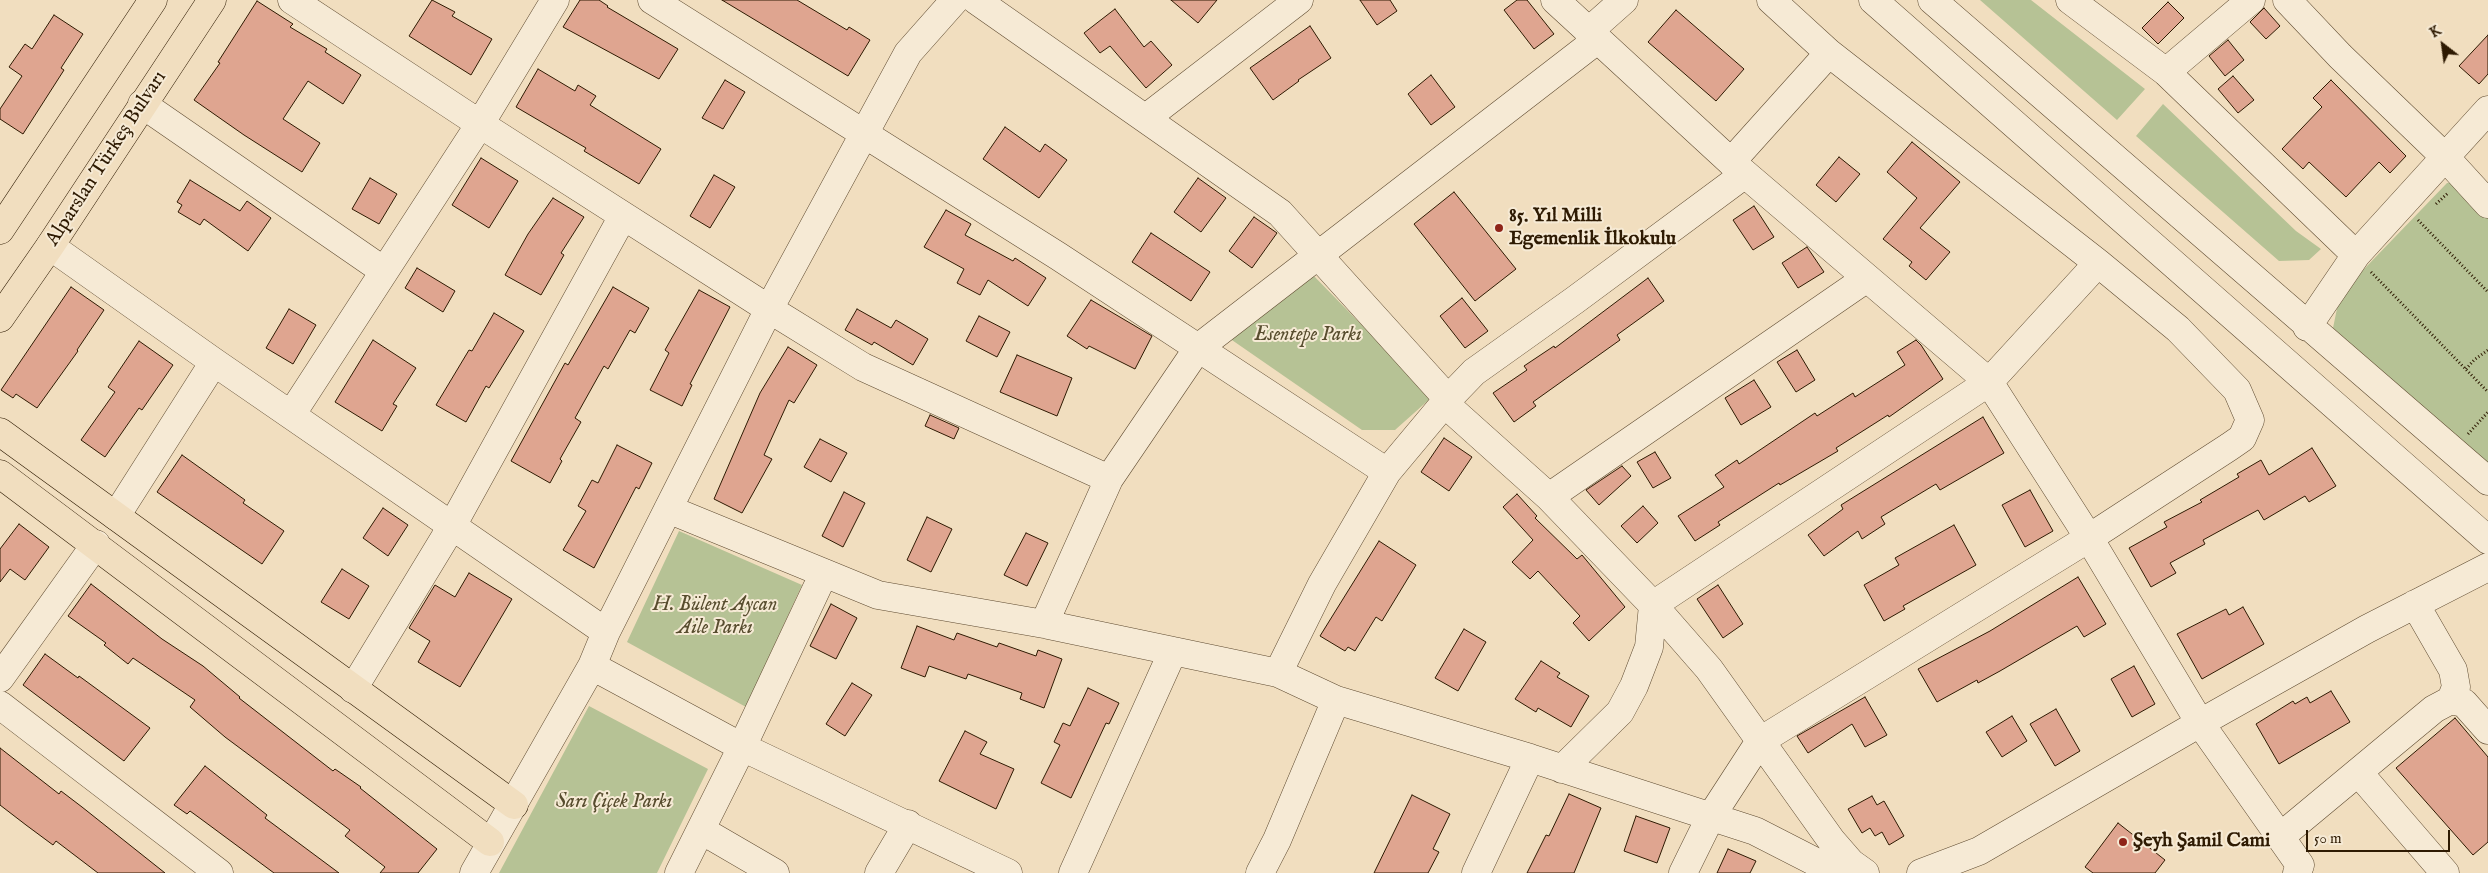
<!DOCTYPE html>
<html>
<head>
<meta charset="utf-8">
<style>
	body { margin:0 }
	#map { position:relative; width:2488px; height:873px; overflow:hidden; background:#f1debf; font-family:"IM FELL English",serif }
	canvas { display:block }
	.north { position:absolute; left:2418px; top:20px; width:50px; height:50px; -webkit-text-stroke:4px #f6ead5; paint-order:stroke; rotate:330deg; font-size:14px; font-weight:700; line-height:20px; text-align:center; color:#2e1a02 }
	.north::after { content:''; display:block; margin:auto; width:18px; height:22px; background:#2e1a02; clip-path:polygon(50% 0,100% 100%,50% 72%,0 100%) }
	.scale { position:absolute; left:2306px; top:830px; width:144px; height:22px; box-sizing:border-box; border:2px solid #2e1a02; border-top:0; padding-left:6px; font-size:15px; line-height:18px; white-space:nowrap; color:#2e1a02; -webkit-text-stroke:4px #f6ead5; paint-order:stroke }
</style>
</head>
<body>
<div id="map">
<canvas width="2488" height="873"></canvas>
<div class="north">K</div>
<div class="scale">50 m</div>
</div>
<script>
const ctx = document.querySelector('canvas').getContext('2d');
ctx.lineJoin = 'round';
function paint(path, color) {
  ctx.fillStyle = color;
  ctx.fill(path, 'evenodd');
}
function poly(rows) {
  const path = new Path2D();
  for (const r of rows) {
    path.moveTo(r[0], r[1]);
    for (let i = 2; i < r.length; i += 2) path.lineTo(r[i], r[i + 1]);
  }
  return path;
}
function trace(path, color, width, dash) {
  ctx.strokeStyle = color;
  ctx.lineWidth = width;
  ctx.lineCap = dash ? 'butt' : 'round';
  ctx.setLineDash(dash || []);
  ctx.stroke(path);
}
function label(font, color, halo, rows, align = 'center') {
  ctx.font = font + ' "IM FELL English",serif';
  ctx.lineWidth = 4;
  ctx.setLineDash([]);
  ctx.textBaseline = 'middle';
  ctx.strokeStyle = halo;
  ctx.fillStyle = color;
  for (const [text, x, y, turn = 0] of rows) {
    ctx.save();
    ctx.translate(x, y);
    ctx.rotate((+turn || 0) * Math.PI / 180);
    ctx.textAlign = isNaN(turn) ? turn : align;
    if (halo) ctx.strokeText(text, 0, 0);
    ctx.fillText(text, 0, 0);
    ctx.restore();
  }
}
const green = poly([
	[1980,0,2031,0,2145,89,2117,120],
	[2163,104,2296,231,2321,249,2309,260,2279,261,2136,136],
	[2457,182,2488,216,2488,466,2333,328,2340,294,2447,183],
	[1310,272,1432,397,1395,430,1362,430,1229,338],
	[679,531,802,585,746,707,627,642],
	[589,706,708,769,657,873,499,873]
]);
const building = poly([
	[432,0,455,12,452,16,492,39,471,75,409,36,432,0],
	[580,0,599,0,608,6,607,7,678,49,659,79,563,27,580,0],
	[722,0,797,0,847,30,849,27,870,40,848,76,722,0],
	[1171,0,1217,0,1198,23,1171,0],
	[1360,0,1390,0,1397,11,1377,25,1360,0],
	[1517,0,1527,0,1554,34,1534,49,1504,10,1517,0],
	[257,1,293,24,290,27,327,49,325,52,361,75,343,104,308,81,283,119,320,143,302,172,244,135,194,100,220,63,218,62,257,1],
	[2168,2,2184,18,2158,44,2142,28,2168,2],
	[2264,8,2280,26,2266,39,2250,22,2264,8],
	[1115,9,1144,47,1151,41,1172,65,1146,88,1110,46,1100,53,1084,33,1115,9],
	[1676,10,1744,69,1716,101,1648,42,1676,10],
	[54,15,83,34,61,68,64,70,23,134,0,119,0,109,22,76,9,67,25,44,32,49,54,15],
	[1310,26,1331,58,1298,80,1299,81,1273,100,1250,68,1310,26],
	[2488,35,2488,74,2479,84,2459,66,2488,35],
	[2228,40,2244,60,2225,76,2209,56,2228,40],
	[538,69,575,91,578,85,596,96,590,105,661,149,639,184,584,151,586,148,516,107,538,69],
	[1431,75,1455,107,1431,125,1408,94,1431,75],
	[2233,76,2254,100,2238,113,2218,89,2233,76],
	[725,80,745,92,723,129,702,118,725,80],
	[2331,80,2406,156,2390,173,2379,162,2346,197,2309,162,2303,169,2282,149,2322,107,2313,98,2331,80],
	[1005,127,1040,152,1045,144,1067,160,1039,198,983,159,1005,127],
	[1912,142,1960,182,1920,228,1950,252,1926,280,1909,266,1912,262,1883,239,1917,198,1887,172,1912,142],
	[1839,157,1860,174,1836,202,1816,185,1839,157],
	[481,158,518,181,489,228,452,205,481,158],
	[714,175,735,187,710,228,690,216,714,175],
	[370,178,397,194,379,224,352,209,370,178],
	[1198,178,1226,198,1201,232,1174,212,1198,178],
	[190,180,240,211,247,201,271,218,248,251,204,219,200,225,178,212,182,205,177,202,190,180],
	[1454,192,1516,269,1475,301,1414,224,1454,192],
	[553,198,584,217,561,253,564,255,541,295,505,275,528,234,553,198],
	[1754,206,1774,237,1753,250,1733,220,1754,206],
	[946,210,971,224,965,235,1013,261,1015,258,1046,278,1028,306,988,280,980,295,957,283,964,269,924,247,946,210],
	[1254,217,1277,233,1252,268,1229,251,1254,217],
	[1151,233,1210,272,1191,301,1132,262,1151,233],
	[1807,247,1824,272,1798,288,1782,263,1807,247],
	[417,268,455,291,443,312,405,288,417,268],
	[1648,278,1664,301,1617,335,1620,340,1533,402,1536,406,1514,422,1493,393,1527,370,1524,366,1554,346,1555,348,1648,278],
	[71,287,104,310,77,350,78,351,37,408,16,394,13,398,1,390,71,287],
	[613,287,649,308,635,333,630,330,608,369,604,366,575,418,581,422,560,459,562,461,550,483,511,461,565,363,568,365,613,287],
	[699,290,730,307,690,384,692,385,682,406,650,390,669,353,665,350,699,290],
	[1462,298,1488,331,1465,348,1440,316,1462,298],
	[1091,300,1152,336,1135,369,1089,346,1087,349,1067,336,1091,300],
	[289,309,316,325,293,364,266,348,289,309],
	[857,309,891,328,896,320,928,339,913,365,874,342,872,345,845,330,857,309],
	[494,313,524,331,489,388,486,386,466,422,436,405,469,350,472,351,494,313],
	[979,316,1010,332,997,357,966,341,979,316],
	[373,340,416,368,393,404,397,406,382,431,335,402,373,340],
	[1916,340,1921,345,1943,379,1889,417,1888,415,1836,448,1838,451,1780,485,1779,483,1718,522,1720,525,1695,541,1678,516,1724,487,1715,475,1737,460,1739,464,1815,413,1817,416,1853,393,1855,397,1905,365,1897,352,1916,340],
	[139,341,173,365,142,410,139,408,105,457,81,440,115,392,108,387,139,341],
	[788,347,817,365,794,403,789,400,764,455,772,459,742,513,714,499,760,393,788,347],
	[1797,350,1815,380,1796,392,1777,362,1797,350],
	[1017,355,1072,378,1057,416,1000,392,1017,355],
	[1754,380,1771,407,1741,425,1725,398,1754,380],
	[930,415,959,428,954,439,925,426,930,415],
	[1983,417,2004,453,1940,490,1936,484,1881,517,1885,524,1862,539,1858,531,1824,556,1808,535,1843,509,1841,505,1983,417],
	[1444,438,1472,457,1449,491,1421,472,1444,438],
	[820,439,847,453,831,482,804,467,820,439],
	[617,445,652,463,639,489,636,487,594,568,563,550,586,511,578,506,592,480,598,483,617,445],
	[2312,448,2336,486,2309,502,2305,496,2264,520,2258,510,2203,540,2205,544,2170,563,2176,573,2151,587,2129,548,2167,527,2164,522,2202,502,2200,500,2239,477,2237,474,2261,460,2269,475,2312,448],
	[1655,452,1671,478,1653,488,1637,462,1655,452],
	[182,455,245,500,243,503,284,531,262,564,157,492,182,455],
	[1622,466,1631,476,1599,505,1586,490,1622,466],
	[2030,490,2053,531,2025,547,2002,505,2030,490],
	[844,492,865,503,843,547,822,536,844,492],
	[1517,494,1537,516,1535,518,1577,559,1582,555,1625,607,1589,641,1573,623,1580,616,1538,571,1530,579,1512,562,1533,540,1503,507,1517,494],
	[1643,506,1658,523,1637,543,1621,526,1643,506],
	[383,508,408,525,388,556,363,538,383,508],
	[927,517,952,529,931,572,907,560,927,517],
	[19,524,49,547,25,580,10,569,0,582,0,549,19,524],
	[1954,525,1976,565,1903,606,1905,609,1884,621,1864,585,1899,565,1895,558,1954,525],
	[1026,533,1048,543,1027,586,1004,575,1026,533],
	[1379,541,1416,565,1382,621,1376,617,1355,651,1348,647,1345,651,1320,636,1379,541],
	[342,569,369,586,349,619,321,602,342,569],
	[469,573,512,599,460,687,418,662,430,641,409,628,435,585,455,597,469,573],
	[2078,577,2106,624,2084,637,2077,626,2000,671,1978,683,1977,680,1937,702,1918,669,1990,631,2078,577],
	[91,584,162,639,203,666,240,697,239,698,333,771,335,769,361,787,360,788,437,849,418,873,380,873,385,867,345,836,350,830,225,737,190,707,195,700,133,658,128,664,104,645,106,643,68,616,91,584],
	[1718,585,1743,624,1723,638,1697,599,1718,585],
	[831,604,857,618,836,659,810,646,831,604],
	[2243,607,2264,644,2202,679,2177,634,2226,609,2229,615,2243,607],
	[917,626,954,640,957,633,997,647,999,643,1036,656,1038,650,1062,659,1044,708,1020,699,1022,693,968,674,966,679,929,666,925,677,901,668,917,626],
	[1464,629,1486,642,1458,691,1435,678,1464,629],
	[45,654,78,678,79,676,150,728,124,761,23,685,45,654],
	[1541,661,1560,673,1557,677,1589,696,1571,727,1538,708,1536,712,1515,699,1541,661],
	[2134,666,2155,704,2132,717,2111,679,2134,666],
	[852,683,872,695,845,736,826,724,852,683],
	[1088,688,1119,703,1109,724,1106,723,1071,798,1041,783,1060,745,1054,742,1063,723,1070,726,1088,688],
	[2331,691,2350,722,2279,764,2256,724,2293,701,2295,704,2307,697,2310,703,2331,691],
	[1865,697,1887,735,1865,747,1852,724,1808,753,1797,736,1865,697],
	[2056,709,2080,751,2055,766,2030,724,2056,709],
	[2012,716,2027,741,2002,757,1986,732,2012,716],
	[2455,718,2488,757,2488,842,2473,855,2396,768,2455,718],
	[965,731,987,742,980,754,1014,769,996,809,939,781,965,731],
	[0,748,59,794,61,791,82,807,165,873,98,873,56,841,53,845,26,825,0,805,0,748],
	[205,766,267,815,265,818,339,873,274,873,201,819,190,811,187,814,174,805,205,766],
	[1569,794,1601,808,1574,873,1527,873,1546,835,1549,836,1569,794],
	[1412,795,1450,814,1433,849,1439,852,1428,873,1374,873,1412,795],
	[1872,796,1877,805,1884,801,1904,836,1889,845,1882,832,1875,836,1870,828,1862,833,1848,809,1872,796],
	[1636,816,1670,828,1657,863,1624,851,1636,816],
	[2118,823,2165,860,2155,873,2093,873,2085,867,2118,823],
	[1728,849,1756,861,1750,873,1717,873,1728,849]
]);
const path = poly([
	[2436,204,2448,193],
	[2418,220,2488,292],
	[2371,272,2488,392],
	[2466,369,2474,360,2488,350],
	[2468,434,2488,412]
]);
const minor = poly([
	[292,0,480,124,769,309,863,367,1109,479],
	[652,0,1058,256,1387,472],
	[976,0,1280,213,1448,399],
	[1555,0,1731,162,1989,382,2089,538,2200,723,2300,865,2297,873],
	[1873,0,2488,540],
	[1932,0,2488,481],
	[2070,0,2166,72,2356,255],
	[2287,0,2340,56,2445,157,2488,204],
	[1588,32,1624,0],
	[2166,72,2251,0],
	[142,104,384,271],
	[1146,118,1299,0],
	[1731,162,1829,53],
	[50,246,214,362,606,632],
	[2307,327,2356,255,2488,110],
	[1444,403,1549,497,1653,605,1709,669,1831,840,1851,863,1865,873],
	[291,415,480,124,555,0],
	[1549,497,1867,278],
	[668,509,878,595,1044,624,1278,673,1336,700,1530,758,1755,831,1837,873],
	[116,516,214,362],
	[2415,604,2453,670,2456,687,2451,700],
	[1044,624,1109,479,1198,348,1597,40],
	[592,666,742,747,1008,873],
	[1278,673,1322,584,1387,472,1448,399,1474,372,1575,300,1745,174],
	[0,678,96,544],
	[353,689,452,526,623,216],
	[0,705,219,873],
	[1562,769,1620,712,1634,686,1649,647,1653,605,1989,382,2098,263],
	[2358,772,2445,873],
	[701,830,775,873],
	[2280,837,2434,709,2451,700,2464,703,2488,730],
	[474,873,592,666,606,632,769,309,908,53,955,0],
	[679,873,742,747,824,573],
	[879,873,908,824],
	[1073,873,1173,651],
	[1260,873,1277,840,1336,700],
	[1476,873,1530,758],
	[1683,873,1710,818,1760,741,2089,538,2229,447,2242,438,2250,420,2237,390,2178,329,2098,263,1829,53,1771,0],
	[1921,873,1979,851,2200,723,2367,629,2488,567]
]);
const major = poly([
	[0,230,153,0],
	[0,318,50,246,212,0],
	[0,432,514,805],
	[0,474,490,842]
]);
const markers = [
	[1499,228,5,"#8f2418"],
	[2123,842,5,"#8f2418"]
];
const streetNames = [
	["Alparslan Türkeş Bulvarı",107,159,-57]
];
const poiNames = [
	["85. Yıl Milli",1509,217],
	["Egemenlik İlkokulu",1509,240],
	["Şeyh Şamil Cami",2133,842]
];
const parkNames = [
	["Esentepe Parkı",1308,336],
	["H. Bülent Aycan",715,606],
	["Aile Parkı",715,629],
	["Sarı Çiçek Parkı",614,803]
];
paint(green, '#b6c295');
paint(building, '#dfa590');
trace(building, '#2e1a02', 1);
trace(minor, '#5f4b31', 29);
trace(major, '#2e1a02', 29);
trace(path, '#2e1a02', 3, [1, 2.5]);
trace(minor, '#f6ead5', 28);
trace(major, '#f1debf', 28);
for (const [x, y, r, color] of markers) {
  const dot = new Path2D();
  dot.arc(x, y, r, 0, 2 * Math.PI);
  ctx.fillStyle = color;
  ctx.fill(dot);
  trace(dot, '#f6ead5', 2);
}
label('20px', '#2e1a02', '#f6ead5', streetNames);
label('bold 20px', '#2e1a02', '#f6ead5', poiNames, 'left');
label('italic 20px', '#574c2e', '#f6ead5', parkNames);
</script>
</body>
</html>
